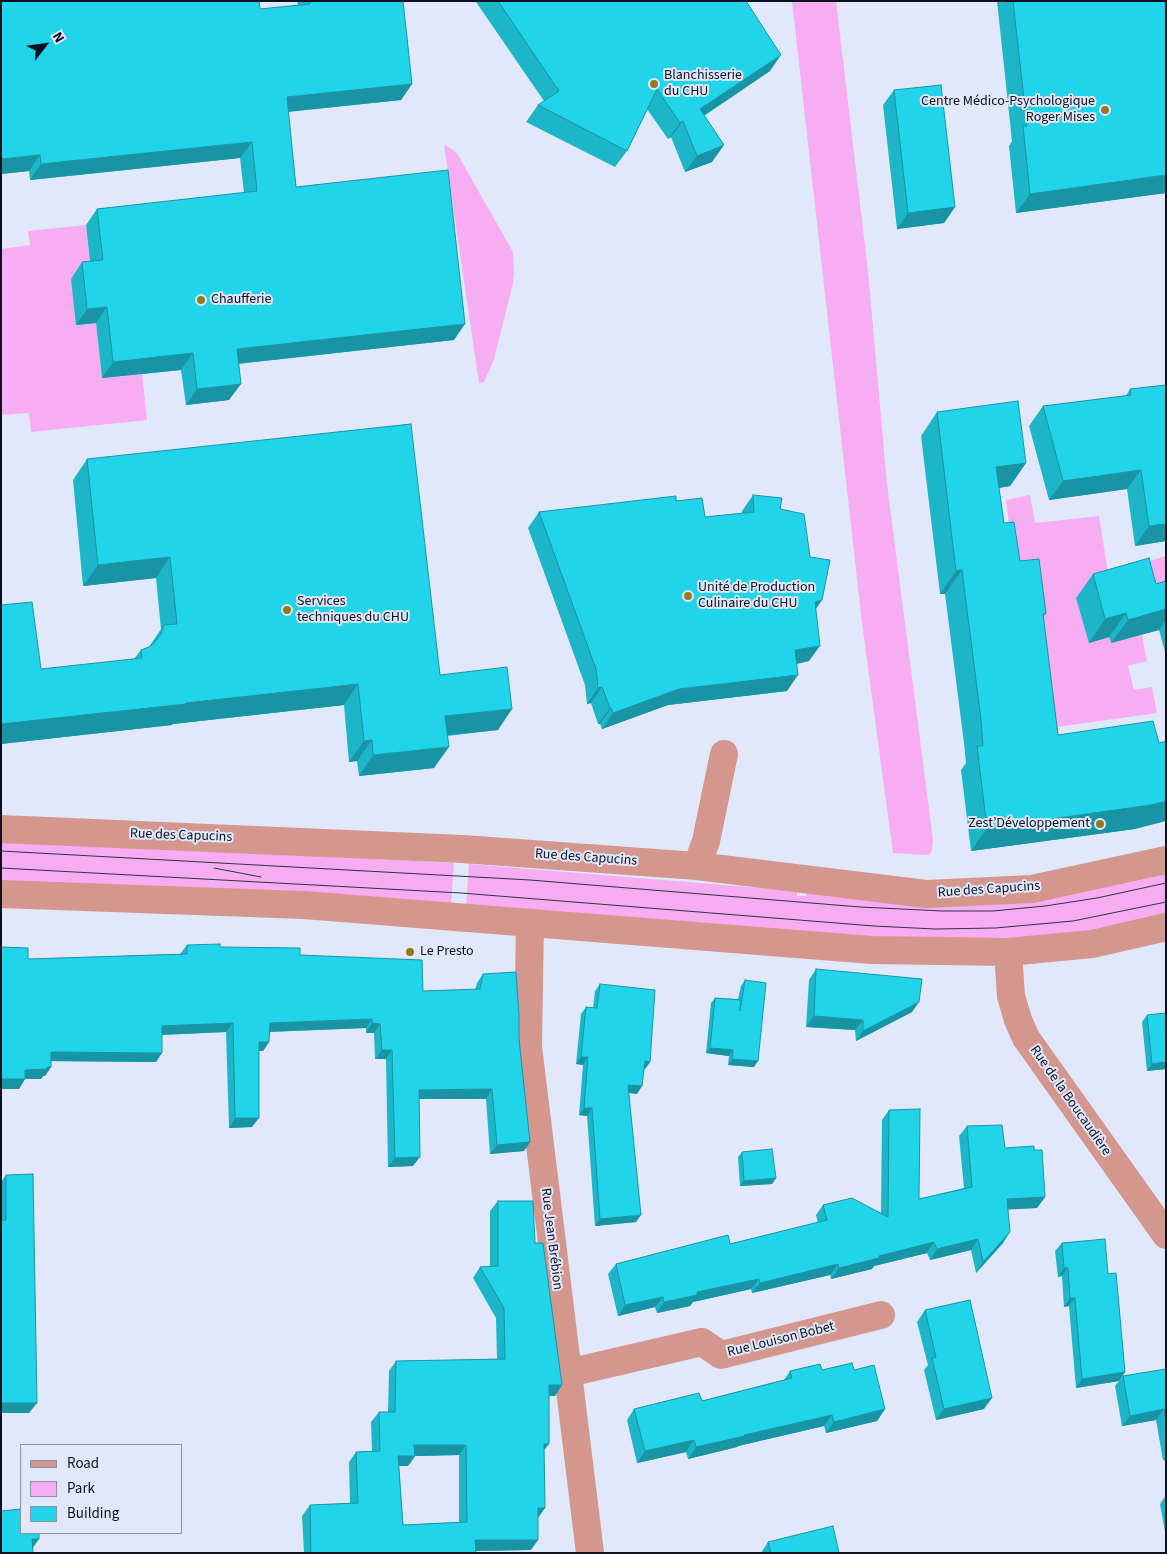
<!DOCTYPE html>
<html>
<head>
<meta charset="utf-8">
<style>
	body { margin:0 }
	#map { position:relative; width:1167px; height:1554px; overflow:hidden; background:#e1e8fb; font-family:"Source Sans 3",sans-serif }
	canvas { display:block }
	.frame { position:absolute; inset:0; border:2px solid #0c1121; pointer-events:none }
	.legend { position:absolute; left:20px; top:1444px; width:162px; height:90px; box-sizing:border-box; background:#e1e8fb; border:1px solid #8c92a4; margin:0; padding:6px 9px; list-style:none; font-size:15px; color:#0c1121 }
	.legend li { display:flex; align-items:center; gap:10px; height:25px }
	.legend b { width:25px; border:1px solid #8c92a4 }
	.north { position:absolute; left:20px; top:20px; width:50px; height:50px; -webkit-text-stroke:4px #e1e8fb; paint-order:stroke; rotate:60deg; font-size:14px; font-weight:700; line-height:20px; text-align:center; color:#0c1121 }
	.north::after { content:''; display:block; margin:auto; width:18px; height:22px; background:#0c1121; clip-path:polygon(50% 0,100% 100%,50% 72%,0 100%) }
</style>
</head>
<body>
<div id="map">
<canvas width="1167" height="1554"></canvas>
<div class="frame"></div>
<ul class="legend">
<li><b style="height:6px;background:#d3978e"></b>Road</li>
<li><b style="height:14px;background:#f6adf2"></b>Park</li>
<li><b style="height:14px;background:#22d4ea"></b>Building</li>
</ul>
<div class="north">N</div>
</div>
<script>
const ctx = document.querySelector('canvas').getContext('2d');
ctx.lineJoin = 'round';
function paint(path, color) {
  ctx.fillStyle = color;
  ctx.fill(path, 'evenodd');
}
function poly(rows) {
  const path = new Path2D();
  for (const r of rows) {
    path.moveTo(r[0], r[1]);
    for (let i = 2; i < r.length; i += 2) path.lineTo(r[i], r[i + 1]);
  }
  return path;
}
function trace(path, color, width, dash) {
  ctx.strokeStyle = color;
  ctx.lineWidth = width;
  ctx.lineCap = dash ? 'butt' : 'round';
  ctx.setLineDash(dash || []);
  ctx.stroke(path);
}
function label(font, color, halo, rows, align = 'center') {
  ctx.font = font + ' "Source Sans 3",sans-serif';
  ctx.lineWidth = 4;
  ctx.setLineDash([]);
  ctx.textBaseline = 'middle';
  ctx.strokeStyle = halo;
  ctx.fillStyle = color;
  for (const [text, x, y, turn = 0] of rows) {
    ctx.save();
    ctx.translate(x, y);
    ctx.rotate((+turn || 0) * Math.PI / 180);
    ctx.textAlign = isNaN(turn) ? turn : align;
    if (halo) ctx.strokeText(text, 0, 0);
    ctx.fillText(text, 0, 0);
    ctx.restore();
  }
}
const green = poly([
	[792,1,836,1,868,271,887,484,933,840,932,850,929,855,893,853,862,623],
	[444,145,452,149,458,155,513,252,514,271,513,283,494,359,486,378,484,382,479,383],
	[86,225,91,277,76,325,96,323,102,378,142,374,147,420,31,432,29,413,1,415,1,249,30,245,28,231],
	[1030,495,1035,523,1099,516,1108,573,1166,556,1166,600,1109,637,1111,643,1142,635,1147,661,1128,666,1134,690,1152,687,1157,713,1049,728,1015,571,1006,500],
	[1,840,454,863,451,905,1,881],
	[469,864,797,891,797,896,806,896,806,892,1166,872,1166,914,1065,935,946,943,466,906]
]);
const minor = poly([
	[1,829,463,849,697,866,926,894,1032,889,1166,860],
	[697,866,706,841,724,754],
	[1,894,304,905,872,950,1008,952,1092,944,1166,927],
	[530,923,528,1047,590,1553],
	[1008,952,1011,996,1018,1020,1026,1038,1166,1235],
	[568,1373,702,1342,721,1355,881,1315]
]);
const tram = poly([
	[1,851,530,880,860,907,942,911,993,911,1045,906,1097,898,1166,883],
	[1,868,461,893,874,926,935,929,995,928,1073,921,1166,902],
	[214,868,261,877]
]);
const wall = poly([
	[297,1,403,1,412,84,401,100,288,112,296,187,454,340,238,364,229,400,186,405,181,370,102,378,96,323,76,325,71,279,82,262,90,262,86,225,97,209,244,193,240,158,30,180,29,171,1,174,260,9,298,5],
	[477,1,746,1,770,71,704,116,712,162,685,172,671,137,668,139,647,109,627,151,615,167,526,122,538,105,544,101,476,2],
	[997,1,1166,1,1166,193,1016,213,1009,146,1012,141],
	[894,90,955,207,944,223,897,229,883,105],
	[1166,385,1166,541,1135,546,1127,489,1049,500,1029,426,1043,406,1126,396,1130,389],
	[937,412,1026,463,1010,486,999,488,1004,523,1020,561,1046,613,1043,618,1058,735,1135,829,971,851,961,770,966,763,964,743,945,594,940,594,921,436],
	[87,459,440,675,498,730,447,736,434,768,359,776,357,761,349,762,344,705,173,724,172,725,1,744,1,605,41,669,134,659,141,650,149,647,161,629,156,578,83,586,73,480],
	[753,495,780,509,816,610,809,661,797,664,787,691,668,705,602,729,600,724,598,724,591,703,587,704,585,685,528,528,539,512,676,501,705,517,742,513,742,511],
	[1093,574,1156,584,1166,581,1166,655,1159,630,1111,643,1109,637,1089,643,1076,598],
	[187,945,220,947,300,955,423,991,475,990,477,983,483,974,519,1039,530,1142,524,1151,490,1154,486,1099,419,1099,413,1166,388,1167,386,1059,375,1059,374,1033,366,1033,366,1028,269,1032,269,1042,263,1051,259,1051,252,1127,229,1128,226,1032,162,1035,156,1062,51,1061,51,1067,45,1076,43,1076,41,1079,25,1079,19,1089,1,1089,1,947,28,959,180,954],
	[816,969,912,1012,856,1041,855,1030,806,1027,809,980],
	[745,980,754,1067,728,1065,729,1056,706,1053,711,1003,715,998,738,999,741,986],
	[600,984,650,1062,645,1069,644,1069,637,1094,629,1093,636,1222,595,1226,587,1116,579,1115,583,1065,576,1064,581,1014,586,1007,593,1008,595,991],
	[1147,1015,1166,1069,1147,1071,1142,1022],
	[889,1110,919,1199,964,1188,959,1136,967,1126,1005,1148,1045,1197,1037,1208,1008,1209,1003,1243,976,1273,971,1250,930,1260,927,1253,874,1266,872,1269,831,1279,830,1275,752,1293,751,1289,693,1302,690,1306,657,1313,655,1307,618,1316,608,1274,616,1264,730,1244,818,1223,816,1215,823,1205,881,1213,882,1120],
	[742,1152,776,1178,772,1184,740,1186,738,1157],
	[6,1175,29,1413,1,1413,1,1182],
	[498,1201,535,1243,562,1385,555,1396,549,1396,538,1518,531,1550,476,1551,476,1553,304,1553,302,1516,310,1505,350,1503,349,1462,356,1452,372,1451,371,1422,379,1412,388,1412,389,1371,396,1361,497,1359,496,1318,473,1278,480,1267,490,1266,490,1211],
	[459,1455,459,1522,403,1525,399,1466,408,1466,415,1456],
	[1062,1243,1108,1274,1125,1372,1119,1381,1076,1388,1069,1306,1064,1307,1062,1276,1058,1277,1055,1251],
	[925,1310,984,1409,936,1420,924,1370,928,1365,917,1322],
	[1166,1369,1166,1461,1163,1460,1156,1420,1122,1426,1115,1386,1123,1376],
	[822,1370,854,1370,885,1409,877,1421,826,1433,824,1426,738,1446,737,1447,688,1459,686,1452,637,1463,627,1420,634,1409,702,1401,784,1380,790,1371],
	[1166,1495,1166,1537,1160,1504],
	[768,1542,839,1553,761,1553]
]);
const shadedWall = poly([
	[781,55,770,71,688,126,700,109],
	[412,84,401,100,275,113,287,97],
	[683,121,671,137,668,139,680,123],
	[252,142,240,158,30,180,41,164],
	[724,145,712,162,685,172,697,156],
	[40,155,29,171,1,174,1,159],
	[1166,175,1166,193,1016,213,1030,194],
	[955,207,944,223,897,229,908,213],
	[107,307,96,323,76,325,87,309],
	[465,324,454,340,225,365,237,349],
	[193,353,181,370,102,378,113,362],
	[241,384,229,400,186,405,197,389],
	[1026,463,1010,486,980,491,996,467],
	[1141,470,1127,489,1049,500,1063,481],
	[1166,524,1166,541,1135,546,1149,526],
	[170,557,156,578,83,586,98,565],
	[962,570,945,594,940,594,956,571],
	[822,600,811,616,815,602],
	[1166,609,1166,620,1159,630,1111,643,1128,620],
	[1126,613,1109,637,1089,643,1105,619],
	[820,646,809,661,784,666,795,650],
	[798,675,787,691,668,705,602,729,613,713,679,689],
	[358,684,344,705,173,724,172,725,1,744,1,724,186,703],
	[602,687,591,703,587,704,598,688],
	[610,708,611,708,600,724,598,724],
	[512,709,498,730,430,737,445,716],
	[372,740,357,761,349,762,364,741],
	[449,747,434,768,359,776,373,755],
	[1166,801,1166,821,1135,829,971,851,987,828],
	[919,1002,912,1012,856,1041,863,1031],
	[814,1016,863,1020,855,1030,806,1027],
	[372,1019,366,1028,263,1032,270,1023],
	[233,1023,226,1032,156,1035,162,1026],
	[372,1023,380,1024,374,1033,366,1033],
	[259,1042,269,1042,263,1051,252,1051],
	[710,1048,733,1050,729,1056,706,1053],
	[382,1050,392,1050,386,1059,375,1059],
	[51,1052,162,1053,156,1062,45,1061],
	[581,1057,588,1057,583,1065,576,1064],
	[732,1059,758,1061,754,1067,728,1065],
	[645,1061,650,1062,645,1069,640,1068],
	[1166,1062,1166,1069,1147,1071,1152,1064],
	[47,1067,51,1067,45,1076,43,1076,41,1079,19,1079,25,1070],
	[1,1079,25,1079,19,1089,1,1089],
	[628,1085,642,1086,637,1094,623,1092],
	[492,1089,486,1099,412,1099,419,1090],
	[584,1108,592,1108,587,1116,579,1115],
	[235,1118,259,1118,252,1127,229,1128],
	[530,1142,524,1151,490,1154,497,1145],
	[420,1157,413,1166,388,1167,395,1158],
	[776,1178,772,1184,740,1186,744,1181],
	[1045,1197,1037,1208,1000,1210,1007,1199],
	[641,1215,636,1222,595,1226,600,1219],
	[1010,1232,1003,1243,976,1273,983,1262],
	[978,1239,971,1250,930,1260,937,1249],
	[934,1242,927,1253,874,1266,872,1269,831,1279,839,1268,879,1256],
	[838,1264,830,1275,752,1293,760,1283],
	[1064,1268,1068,1268,1062,1276,1058,1277],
	[759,1279,751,1289,693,1302,690,1306,657,1313,664,1302,697,1292],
	[663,1297,655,1307,618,1316,625,1305],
	[1070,1298,1075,1298,1069,1306,1064,1307],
	[1125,1372,1119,1381,1076,1388,1082,1379],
	[549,1385,562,1385,555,1396,542,1395],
	[992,1398,984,1409,936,1420,944,1409],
	[1,1403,37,1403,29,1413,1,1413],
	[885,1409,877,1421,826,1433,834,1422],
	[1164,1409,1156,1420,1122,1426,1130,1416],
	[832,1415,824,1426,738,1446,737,1447,688,1459,696,1447,744,1435],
	[694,1440,686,1452,637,1463,645,1451],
	[544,1444,549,1444,541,1454],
	[414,1445,466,1445,459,1455,415,1456,408,1466,391,1466,398,1456],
	[538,1508,545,1508,538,1518],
	[32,1539,39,1539,32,1549],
	[475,1540,538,1540,531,1550,468,1551]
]);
const building = poly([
	[1,1,259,1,260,9,310,4,310,1,403,1,412,84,287,97,296,187,448,170,465,324,237,349,241,384,216,387,197,389,193,353,113,362,107,307,87,309,82,262,103,260,97,209,257,191,252,142,41,164,40,155,1,159,1,1],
	[498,1,746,1,781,55,700,109,724,145,697,156,683,121,680,123,657,89,627,151,538,105,559,91,498,1],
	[1013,1,1166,1,1166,175,1030,194,1023,126,1027,126,1013,1],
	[941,85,955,207,908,213,894,90,941,85],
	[1166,385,1166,524,1149,526,1141,470,1063,481,1043,406,1131,395,1130,389,1166,385],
	[1018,401,1026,463,996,467,1004,523,1014,522,1020,561,1039,559,1046,613,1043,614,1058,735,1153,721,1159,743,1166,741,1166,801,1151,805,987,828,977,746,983,746,981,720,962,570,956,571,937,412,1018,401],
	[411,424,440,675,507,667,512,709,445,716,449,747,373,755,372,740,364,741,358,684,186,703,186,704,1,724,1,605,32,602,41,669,142,658,141,650,149,647,156,641,161,634,164,625,177,624,170,557,98,565,87,459,411,424],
	[753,495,782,498,780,509,804,514,810,557,830,560,822,600,815,602,820,646,795,650,798,675,679,689,613,713,611,708,610,708,602,687,598,688,596,669,539,512,676,496,676,501,702,498,705,517,754,512,753,495],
	[1149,558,1156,584,1166,581,1166,609,1128,620,1126,613,1105,619,1093,574,1149,558],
	[220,944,220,947,300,948,300,955,422,960,423,991,480,989,483,974,516,972,519,1015,519,1039,530,1142,497,1145,492,1089,419,1090,420,1157,395,1158,392,1050,382,1050,380,1024,372,1023,372,1019,270,1023,269,1042,259,1042,259,1118,235,1118,233,1023,162,1026,162,1053,51,1052,51,1067,47,1067,47,1069,25,1070,25,1079,1,1079,1,947,28,948,28,959,187,954,187,945,220,944],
	[816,969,922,979,919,1002,863,1031,863,1020,814,1016,816,969],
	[745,980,766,983,758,1061,732,1059,733,1050,710,1048,715,998,741,1000,740,1011,745,980],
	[600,984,655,990,650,1062,645,1061,642,1086,628,1085,641,1215,600,1219,592,1108,584,1108,588,1057,581,1057,586,1007,597,1008,600,984],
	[1166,1013,1166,1062,1152,1064,1147,1015,1166,1013],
	[920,1109,919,1199,972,1187,967,1126,1002,1125,1005,1148,1034,1146,1034,1150,1042,1150,1045,1197,1007,1199,1010,1232,983,1262,978,1239,937,1249,934,1242,879,1256,879,1258,839,1268,838,1264,760,1283,759,1279,697,1292,697,1295,664,1302,663,1297,625,1305,616,1264,728,1235,730,1244,827,1220,823,1205,852,1198,888,1217,889,1110,920,1109],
	[772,1149,776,1178,744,1181,742,1152,772,1149],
	[33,1174,37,1403,1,1403,1,1220,6,1220,6,1175,33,1174],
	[498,1201,533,1201,535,1243,543,1243,562,1385,549,1385,549,1444,544,1444,545,1508,538,1508,538,1540,475,1540,476,1553,311,1553,310,1505,358,1503,356,1452,380,1451,379,1412,395,1412,396,1361,505,1359,504,1308,480,1267,498,1266,498,1201],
	[414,1445,466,1445,467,1522,403,1525,398,1456,415,1456,414,1445],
	[1105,1239,1108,1274,1116,1273,1125,1372,1082,1379,1075,1298,1070,1298,1068,1268,1064,1268,1062,1243,1105,1239],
	[970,1300,992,1398,944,1409,932,1358,936,1357,925,1310,970,1300],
	[852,1363,854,1370,874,1365,885,1409,834,1422,832,1415,744,1435,745,1436,696,1447,694,1440,645,1451,634,1409,699,1393,702,1401,792,1378,790,1371,820,1364,822,1370,852,1363],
	[1166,1369,1166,1421,1164,1409,1130,1416,1123,1376,1166,1369],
	[21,1509,21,1533,39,1533,39,1539,32,1539,33,1553,1,1553,1,1511,21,1509],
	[833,1526,839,1553,771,1553,768,1542,833,1526]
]);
const markers = [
	[654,84,5,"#967820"],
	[1105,110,5,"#967820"],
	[201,300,5,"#967820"],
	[688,596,5,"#967820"],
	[287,610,5,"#967820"],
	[1100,824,5,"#967820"],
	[410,952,5,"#967820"]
];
const poiNames = [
	["Blanchisserie",664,76],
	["du CHU",664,92],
	["Centre Médico-Psychologique",1095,102,"right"],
	["Roger Mises",1095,118,"right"],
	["Chaufferie",211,300],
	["Unité de Production",698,588],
	["Culinaire du CHU",698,604],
	["Services",297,602],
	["techniques du CHU",297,618],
	["Zest’Développement",1090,824,"right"],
	["Le Presto",420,952]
];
const streetNames = [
	["Rue des Capucins",181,836,2],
	["Rue des Capucins",586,858,4],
	["Rue des Capucins",989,890,-4],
	["Rue de la Boucaudière",1070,1101,55],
	["Rue Jean Brébion",551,1239,83],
	["Rue Louison Bobet",781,1340,-14]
];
paint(green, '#f6adf2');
trace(minor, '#d3978e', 28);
trace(tram, '#2f3445', 1);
paint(wall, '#1db6c9');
paint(shadedWall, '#1894a4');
paint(building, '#22d4ea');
trace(building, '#1894a4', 1);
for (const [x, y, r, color] of markers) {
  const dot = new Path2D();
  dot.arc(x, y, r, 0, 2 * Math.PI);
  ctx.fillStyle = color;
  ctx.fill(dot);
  trace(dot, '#e1e8fb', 2);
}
label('14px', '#0c1121', '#e1e8fb', poiNames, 'left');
label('14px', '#0c1121', '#e1e8fb', streetNames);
</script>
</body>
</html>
